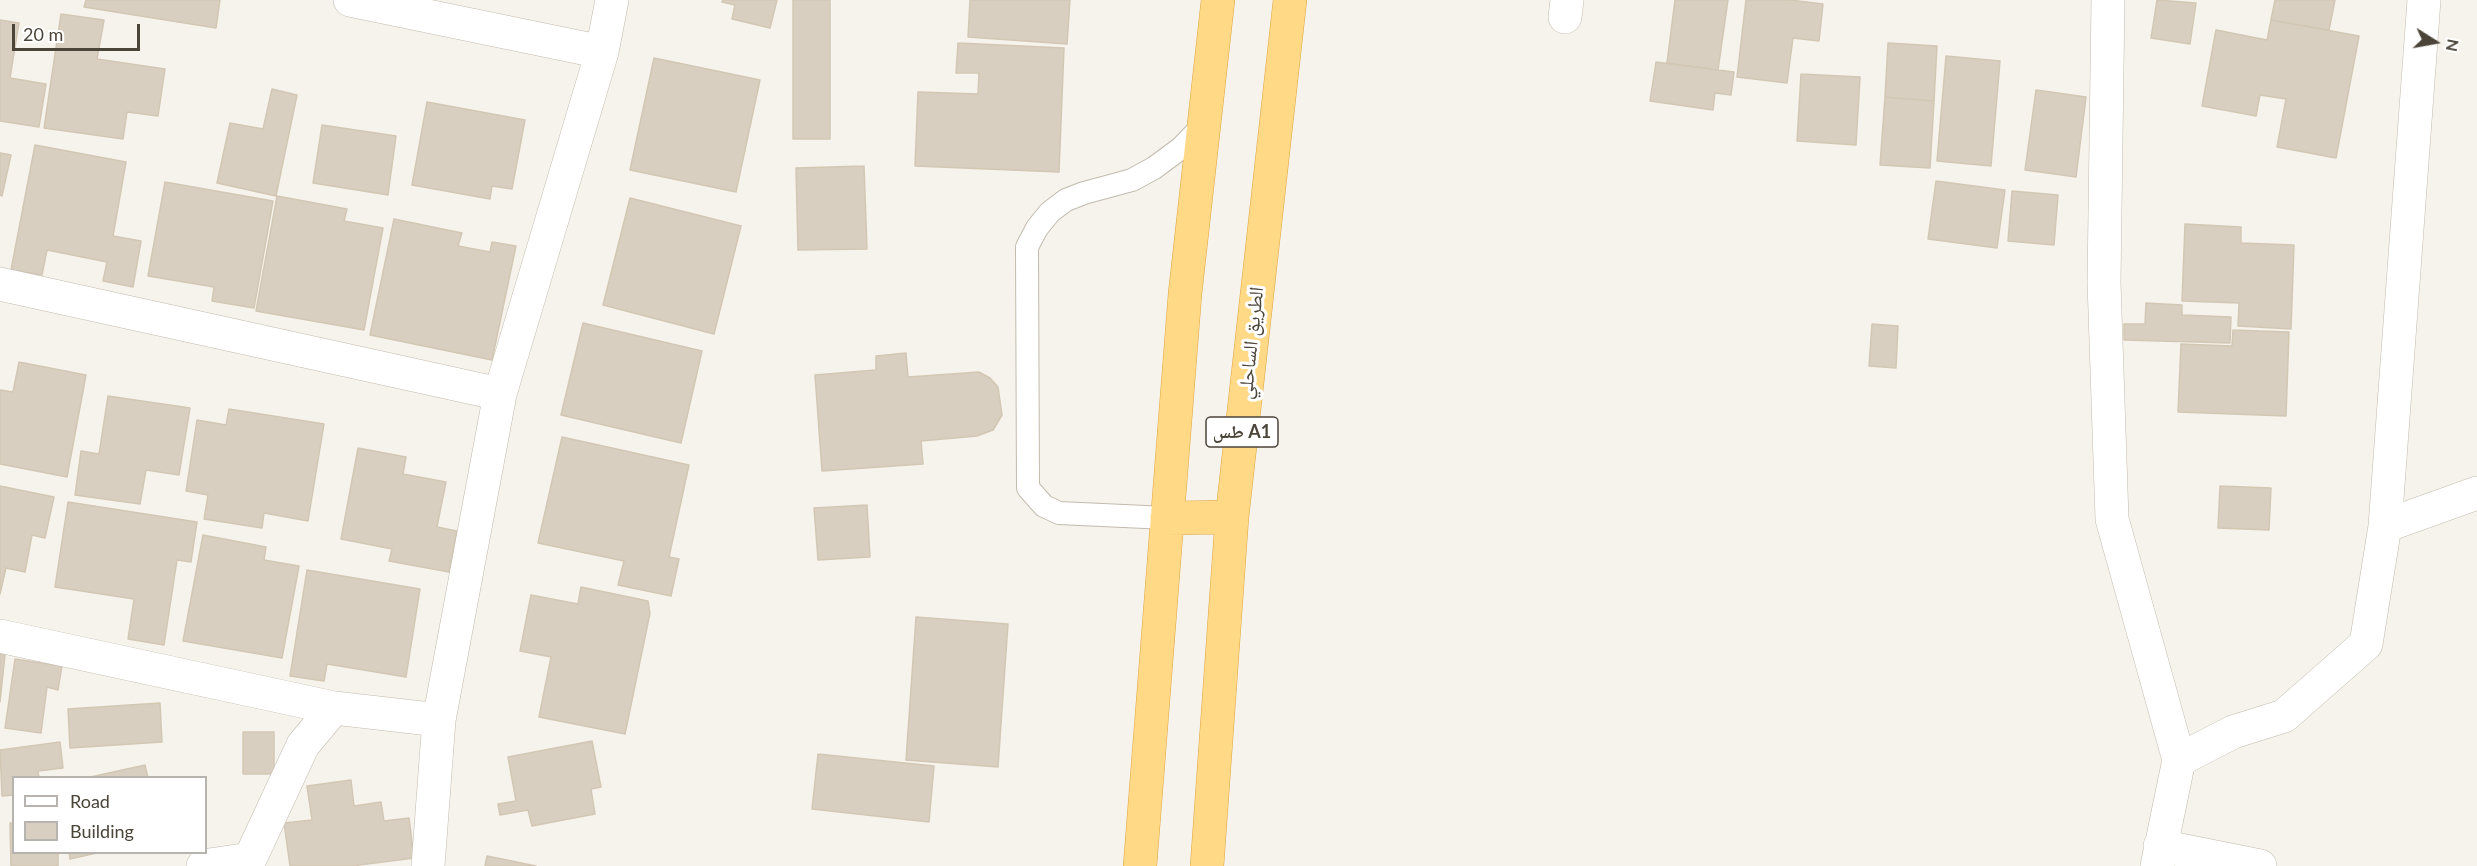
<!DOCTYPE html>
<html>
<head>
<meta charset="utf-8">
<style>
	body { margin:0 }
	#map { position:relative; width:2477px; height:866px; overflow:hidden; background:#f6f3ec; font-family:Lato,sans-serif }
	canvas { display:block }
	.legend { position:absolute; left:12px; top:776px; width:195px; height:78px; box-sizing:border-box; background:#fff; border:2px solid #b7b4b0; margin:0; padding:8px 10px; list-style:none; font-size:18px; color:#4b4439 }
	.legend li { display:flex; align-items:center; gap:12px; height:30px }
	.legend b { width:30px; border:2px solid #b7b4b0 }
	.north { position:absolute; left:2405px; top:12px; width:60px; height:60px; -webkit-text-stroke:4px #fff; paint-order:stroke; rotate:101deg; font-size:16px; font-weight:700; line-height:24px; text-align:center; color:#4b4439 }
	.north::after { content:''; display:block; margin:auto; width:21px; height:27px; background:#4b4439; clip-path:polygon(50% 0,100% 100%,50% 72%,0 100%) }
	.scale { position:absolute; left:12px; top:24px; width:128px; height:27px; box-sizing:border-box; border:3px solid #4b4439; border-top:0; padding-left:8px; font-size:18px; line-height:21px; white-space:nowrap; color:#4b4439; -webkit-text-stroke:4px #fff; paint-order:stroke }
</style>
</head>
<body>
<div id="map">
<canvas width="2477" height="866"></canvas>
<ul class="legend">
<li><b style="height:8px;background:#fff"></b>Road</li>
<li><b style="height:16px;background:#d8cfc1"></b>Building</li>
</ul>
<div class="north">N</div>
<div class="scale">20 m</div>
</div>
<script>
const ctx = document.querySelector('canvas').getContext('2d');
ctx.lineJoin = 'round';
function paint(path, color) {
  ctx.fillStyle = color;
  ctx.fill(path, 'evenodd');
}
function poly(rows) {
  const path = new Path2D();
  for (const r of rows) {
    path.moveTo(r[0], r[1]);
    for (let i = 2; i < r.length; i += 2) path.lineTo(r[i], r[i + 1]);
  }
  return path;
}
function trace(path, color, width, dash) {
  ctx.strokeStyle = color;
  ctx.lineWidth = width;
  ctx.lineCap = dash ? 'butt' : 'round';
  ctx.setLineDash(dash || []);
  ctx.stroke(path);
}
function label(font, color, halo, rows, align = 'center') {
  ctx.font = font + ' Lato,"Noto Naskh Arabic",sans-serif';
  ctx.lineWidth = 6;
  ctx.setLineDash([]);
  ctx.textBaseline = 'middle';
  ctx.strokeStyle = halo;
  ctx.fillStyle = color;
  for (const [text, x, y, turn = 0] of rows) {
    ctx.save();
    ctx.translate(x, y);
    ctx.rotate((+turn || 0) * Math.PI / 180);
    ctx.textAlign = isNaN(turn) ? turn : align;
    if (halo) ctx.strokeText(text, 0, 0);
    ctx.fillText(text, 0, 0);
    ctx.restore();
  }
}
const building = poly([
	[86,0,220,0,216,28,84,7,86,0],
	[723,0,777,0,770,28,732,19,735,5,722,2,723,0],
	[793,0,830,0,830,139,793,139,793,0],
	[970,0,1070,0,1067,44,968,37,970,0],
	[1675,0,1728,0,1718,70,1667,63,1675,0],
	[1746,0,1790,0,1823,4,1819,41,1793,38,1787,83,1737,77,1746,0],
	[2157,0,2196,3,2190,44,2151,38,2157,0],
	[2275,0,2335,0,2329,30,2271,20,2275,0],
	[61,14,104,20,97,59,165,69,158,116,127,112,123,139,44,128,61,14],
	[0,20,19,23,10,78,46,84,39,127,0,121,0,20],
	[2271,20,2359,36,2336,158,2277,147,2286,99,2260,95,2256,116,2202,106,2216,30,2267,40,2271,20],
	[958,43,1064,48,1059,172,915,166,918,92,978,94,979,73,956,73,958,43],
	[1888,43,1937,46,1934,101,1885,97,1888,43],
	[1946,56,2000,61,1991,166,1937,161,1946,56],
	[654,58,760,80,736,192,630,170,654,58],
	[1656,62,1734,72,1731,95,1715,93,1713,110,1650,101,1656,62],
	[1801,74,1860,77,1856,145,1797,141,1801,74],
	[272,89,297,95,276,196,217,183,230,123,263,129,272,89],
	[2036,90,2086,97,2076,177,2025,170,2036,90],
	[1885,97,1934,101,1930,168,1880,165,1885,97],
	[427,102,525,120,512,189,492,186,490,199,412,185,427,102],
	[322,125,396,136,388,195,313,183,322,125],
	[35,145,126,162,113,236,141,241,133,287,103,281,107,262,47,250,42,275,11,270,35,145],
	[0,153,11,155,2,196,0,195,0,153],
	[864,166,867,249,798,250,796,168,864,166],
	[1936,181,2005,190,1997,248,1928,239,1936,181],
	[165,182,273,201,254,308,212,301,214,287,148,276,165,182],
	[2012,191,2058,195,2054,245,2008,241,2012,191],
	[277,196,347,209,344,221,383,228,364,330,256,311,277,196],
	[630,198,741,226,714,334,603,305,630,198],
	[394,219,462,233,458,246,490,252,492,242,516,246,492,360,370,335,394,219],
	[2185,224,2241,227,2241,243,2294,245,2291,329,2238,326,2239,303,2182,301,2185,224],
	[2146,303,2182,305,2182,315,2231,317,2230,343,2124,340,2124,324,2145,324,2146,303],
	[583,323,702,351,681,443,561,415,583,323],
	[1872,324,1898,326,1896,368,1869,366,1872,324],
	[2233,330,2289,332,2286,416,2178,412,2181,344,2232,346,2233,330],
	[906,353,908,377,979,372,990,378,998,387,1002,415,993,430,977,436,921,441,923,464,822,471,815,375,876,370,876,356,906,353],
	[19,362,86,375,67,477,0,464,0,390,13,392,19,362],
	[108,396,190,408,179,475,146,470,140,504,75,495,81,451,99,454,108,396],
	[229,409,324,424,308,521,264,513,262,528,204,519,208,495,186,491,197,420,226,425,229,409],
	[562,437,689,465,669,557,679,559,671,596,618,585,624,561,538,543,562,437],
	[358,448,406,457,403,474,446,482,437,527,457,531,449,572,389,561,392,549,341,539,358,448],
	[0,486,54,497,45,538,32,535,25,572,6,568,0,594,0,486],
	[2220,486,2271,488,2269,530,2218,528,2220,486],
	[68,502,197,522,191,562,177,560,164,645,128,639,134,599,55,587,68,502],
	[867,505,870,557,818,560,814,508,867,505],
	[203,535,266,547,264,560,299,566,282,658,183,641,203,535],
	[307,570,420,589,406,677,327,664,324,681,290,676,307,570],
	[581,587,648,601,650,613,625,734,539,717,551,657,520,651,531,595,578,604,581,587],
	[916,617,1008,624,998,767,906,760,916,617],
	[0,654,5,655,0,702,0,654],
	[15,659,62,666,58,690,47,687,41,733,5,728,15,659],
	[160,703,162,742,70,748,68,709,160,703],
	[243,732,274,732,274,774,243,774,243,732],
	[592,741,601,787,591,789,595,814,532,826,528,810,500,815,498,804,516,801,508,757,592,741],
	[60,742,63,768,38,771,39,778,14,778,14,795,2,796,0,750,60,742],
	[818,754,934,766,929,822,812,809,818,754],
	[145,765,148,778,86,778,145,765],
	[351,780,354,806,381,802,384,821,409,818,414,858,352,866,290,866,284,823,312,820,307,786,351,780],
	[10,823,14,823,14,852,58,852,58,866,11,866,10,823],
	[69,852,101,852,70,859,69,852],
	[487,856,536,866,485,866,487,856]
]);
const service = poly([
	[1167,518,1059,513,1044,506,1028,488,1027,247,1037,228,1050,212,1066,200,1084,193,1132,180,1154,168,1181,148,1205,123]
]);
const minor = poly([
	[350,0,602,52],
	[2108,0,2104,282,2112,519,2179,760,2157,866],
	[1565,17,1567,0],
	[0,284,500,394],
	[2385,526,2477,493],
	[0,636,334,708,439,720],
	[2179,760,2233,732,2284,716,2366,644,2385,526,2424,0],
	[2160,846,2260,866],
	[203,866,250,859,303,745,334,708],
	[428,866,439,720,500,394,602,52,612,0]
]);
const trunk = poly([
	[1167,518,1232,517],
	[1140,866,1185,294,1218,0],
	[1207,866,1232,517,1290,0]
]);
const shields = [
	[1242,432,72]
];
const shieldNames = [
	["طس A1",1242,432]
];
const streetNames = [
	["الطريق الساحلي",1251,343,-84]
];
paint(building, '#d8cfc1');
trace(building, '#d3c7b4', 1.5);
trace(service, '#c2bbae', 24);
trace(minor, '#c2bbae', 34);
trace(trunk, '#e0a43c', 34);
trace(service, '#fff', 22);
trace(minor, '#fff', 33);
trace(trunk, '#ffd985', 33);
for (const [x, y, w] of shields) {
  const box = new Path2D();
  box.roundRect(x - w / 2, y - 15, w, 30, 4.5);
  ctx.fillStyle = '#fff';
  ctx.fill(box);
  trace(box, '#4b4439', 1.5);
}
label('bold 18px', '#4b4439', null, shieldNames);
label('20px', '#4b4439', '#fff', streetNames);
</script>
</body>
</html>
